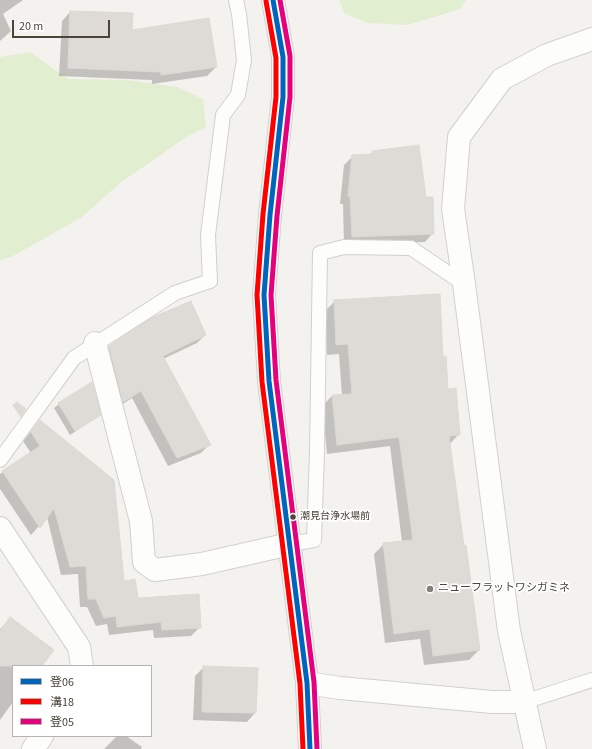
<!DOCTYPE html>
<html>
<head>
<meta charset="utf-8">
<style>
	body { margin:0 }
	#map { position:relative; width:592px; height:749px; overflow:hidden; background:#f4f2ee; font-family:"Source Sans 3","Noto Sans JP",sans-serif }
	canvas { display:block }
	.legend { position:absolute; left:12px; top:665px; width:140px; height:72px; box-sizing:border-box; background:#fff; border:1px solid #b7b4b0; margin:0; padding:5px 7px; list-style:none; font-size:12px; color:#4b4439 }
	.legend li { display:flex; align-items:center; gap:8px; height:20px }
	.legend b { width:20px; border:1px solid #b7b4b0 }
	.scale { position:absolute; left:12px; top:20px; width:98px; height:18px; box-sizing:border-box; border:2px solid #4b4439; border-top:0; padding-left:5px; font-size:12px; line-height:14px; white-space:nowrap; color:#4b4439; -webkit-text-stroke:3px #fff; paint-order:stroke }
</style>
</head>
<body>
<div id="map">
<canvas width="592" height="749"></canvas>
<ul class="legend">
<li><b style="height:5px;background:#0065bd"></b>登06</li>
<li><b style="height:5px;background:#f00"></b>溝18</li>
<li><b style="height:5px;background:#e5007d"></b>登05</li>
</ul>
<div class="scale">20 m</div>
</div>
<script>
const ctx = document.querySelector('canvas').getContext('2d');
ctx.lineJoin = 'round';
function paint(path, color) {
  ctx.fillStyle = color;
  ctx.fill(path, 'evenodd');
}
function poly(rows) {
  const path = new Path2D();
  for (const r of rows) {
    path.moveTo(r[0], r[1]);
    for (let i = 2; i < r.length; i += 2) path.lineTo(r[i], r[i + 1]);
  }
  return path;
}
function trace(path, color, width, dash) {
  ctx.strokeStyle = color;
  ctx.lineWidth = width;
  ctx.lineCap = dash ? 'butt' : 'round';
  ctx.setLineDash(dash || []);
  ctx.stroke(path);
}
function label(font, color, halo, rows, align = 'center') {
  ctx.font = font + ' "Source Sans 3","Noto Sans JP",sans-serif';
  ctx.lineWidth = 3.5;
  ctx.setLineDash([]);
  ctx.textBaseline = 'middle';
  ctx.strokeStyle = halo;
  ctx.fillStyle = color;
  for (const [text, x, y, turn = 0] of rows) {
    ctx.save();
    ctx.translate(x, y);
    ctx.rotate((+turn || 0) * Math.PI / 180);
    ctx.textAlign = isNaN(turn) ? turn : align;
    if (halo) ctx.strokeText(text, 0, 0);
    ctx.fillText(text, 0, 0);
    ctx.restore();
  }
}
const green = poly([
	[339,0,466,0,460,9,408,25,368,23,345,14],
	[30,52,68,79,127,80,177,87,203,99,206,127,188,136,120,183,82,217,15,255,0,261,0,57]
]);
const shadow = poly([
	[0,0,23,0,3,14,11,31,0,41],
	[70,12,216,67,207,76,152,84,152,80,59,76,62,21],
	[373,152,425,198,433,233,425,242,344,245,343,204,340,204,344,165,353,156,369,155],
	[335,301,442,358,448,390,459,434,449,445,479,650,469,660,424,665,420,639,385,643,374,554,384,544,402,542,390,446,327,454,322,406,332,396,342,396,339,354,327,355,325,311],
	[205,335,197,343,163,359,209,445,201,453,168,466,132,398,115,409,101,355,109,347],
	[59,404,100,415,70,435,54,408],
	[40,421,123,582,137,599,200,627,191,636,154,638,153,630,109,635,107,624,96,626,87,607,80,607,78,574,61,575,47,517,31,535,0,489,0,474,31,453,23,441],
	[10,619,41,666,13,666,13,702,0,720,0,629],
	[204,667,255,713,247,722,193,720,195,676],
	[117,736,126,736,142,747,141,749,104,749]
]);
const building = poly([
	[70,11,133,13,132,30,209,18,217,67,161,75,161,72,68,68,70,11],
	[419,145,426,197,433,197,434,234,352,237,350,196,348,196,352,155,373,154,372,151,419,145],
	[440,294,443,357,446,356,448,389,456,388,460,435,449,436,464,546,466,545,480,650,433,656,430,629,394,634,383,543,413,540,399,437,337,445,332,395,352,394,348,344,336,345,334,300,440,294],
	[191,301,206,335,163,356,211,445,177,458,141,391,123,402,109,346,151,318,191,301],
	[92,382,101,415,75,431,58,403,92,382],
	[17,402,26,409,21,417,13,405,17,402],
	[40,420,114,480,124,581,135,579,138,598,199,594,201,628,162,630,161,622,117,627,116,616,104,618,96,599,88,599,86,566,70,567,54,508,40,528,2,471,40,446,31,432,40,420],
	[10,617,54,650,42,666,0,666,0,631,10,617],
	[203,666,258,668,256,713,202,712,203,666]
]);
const service = poly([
	[0,460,74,358,175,293,210,281,208,235,223,115,238,95,244,60,239,14,236,0],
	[290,544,314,540,317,452,320,253,344,247,411,248,464,284],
	[524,702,592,680]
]);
const minor = poly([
	[95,343,141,521,144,562,155,570,202,564,290,544],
	[0,528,79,647,82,666],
	[307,683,340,688,492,702,524,702],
	[33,749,42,736],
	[535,749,509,631,464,284,453,209,459,137,502,79,547,55,592,39]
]);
const tertiary = poly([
	[273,0,283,57,283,97,270,215,264,295,269,381,307,683,310,749]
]);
const bus1 = poly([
	[273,0,283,57,283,97,270,215,264,295,269,381,307,683,310,749]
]);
const bus2 = poly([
	[266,1,276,58,276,97,263,214,257,295,262,382,300,684,303,749]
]);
const bus3 = poly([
	[280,0,290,56,290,97,277,216,271,295,276,380,314,682,317,749]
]);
const markers = [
	[293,517,3.5,"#4b4439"],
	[430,589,4,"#868178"]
];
const busNames = [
	["潮見台浄水場前",300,517]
];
const poiNames = [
	["ニューフラットワシガミネ",438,589]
];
paint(green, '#e1eecf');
paint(shadow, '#0003');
paint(building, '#dedbd6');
trace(building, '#dcd9d4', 1);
trace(service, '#d2d0cb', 16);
trace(minor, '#d2d0cb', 24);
trace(tertiary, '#d2d0cb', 24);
trace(service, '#fdfdfc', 14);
trace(minor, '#fdfdfc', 22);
trace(tertiary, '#fdfdfc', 22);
trace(bus1, '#0065bd', 5);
trace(bus2, '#f00', 5);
trace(bus3, '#e5007d', 5);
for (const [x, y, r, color] of markers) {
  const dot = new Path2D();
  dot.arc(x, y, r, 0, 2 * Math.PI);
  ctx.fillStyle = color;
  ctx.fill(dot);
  trace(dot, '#fff', 1.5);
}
label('10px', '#4b4439', '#fff', busNames, 'left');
label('11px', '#4b4439', '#fff', poiNames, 'left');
</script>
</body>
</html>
